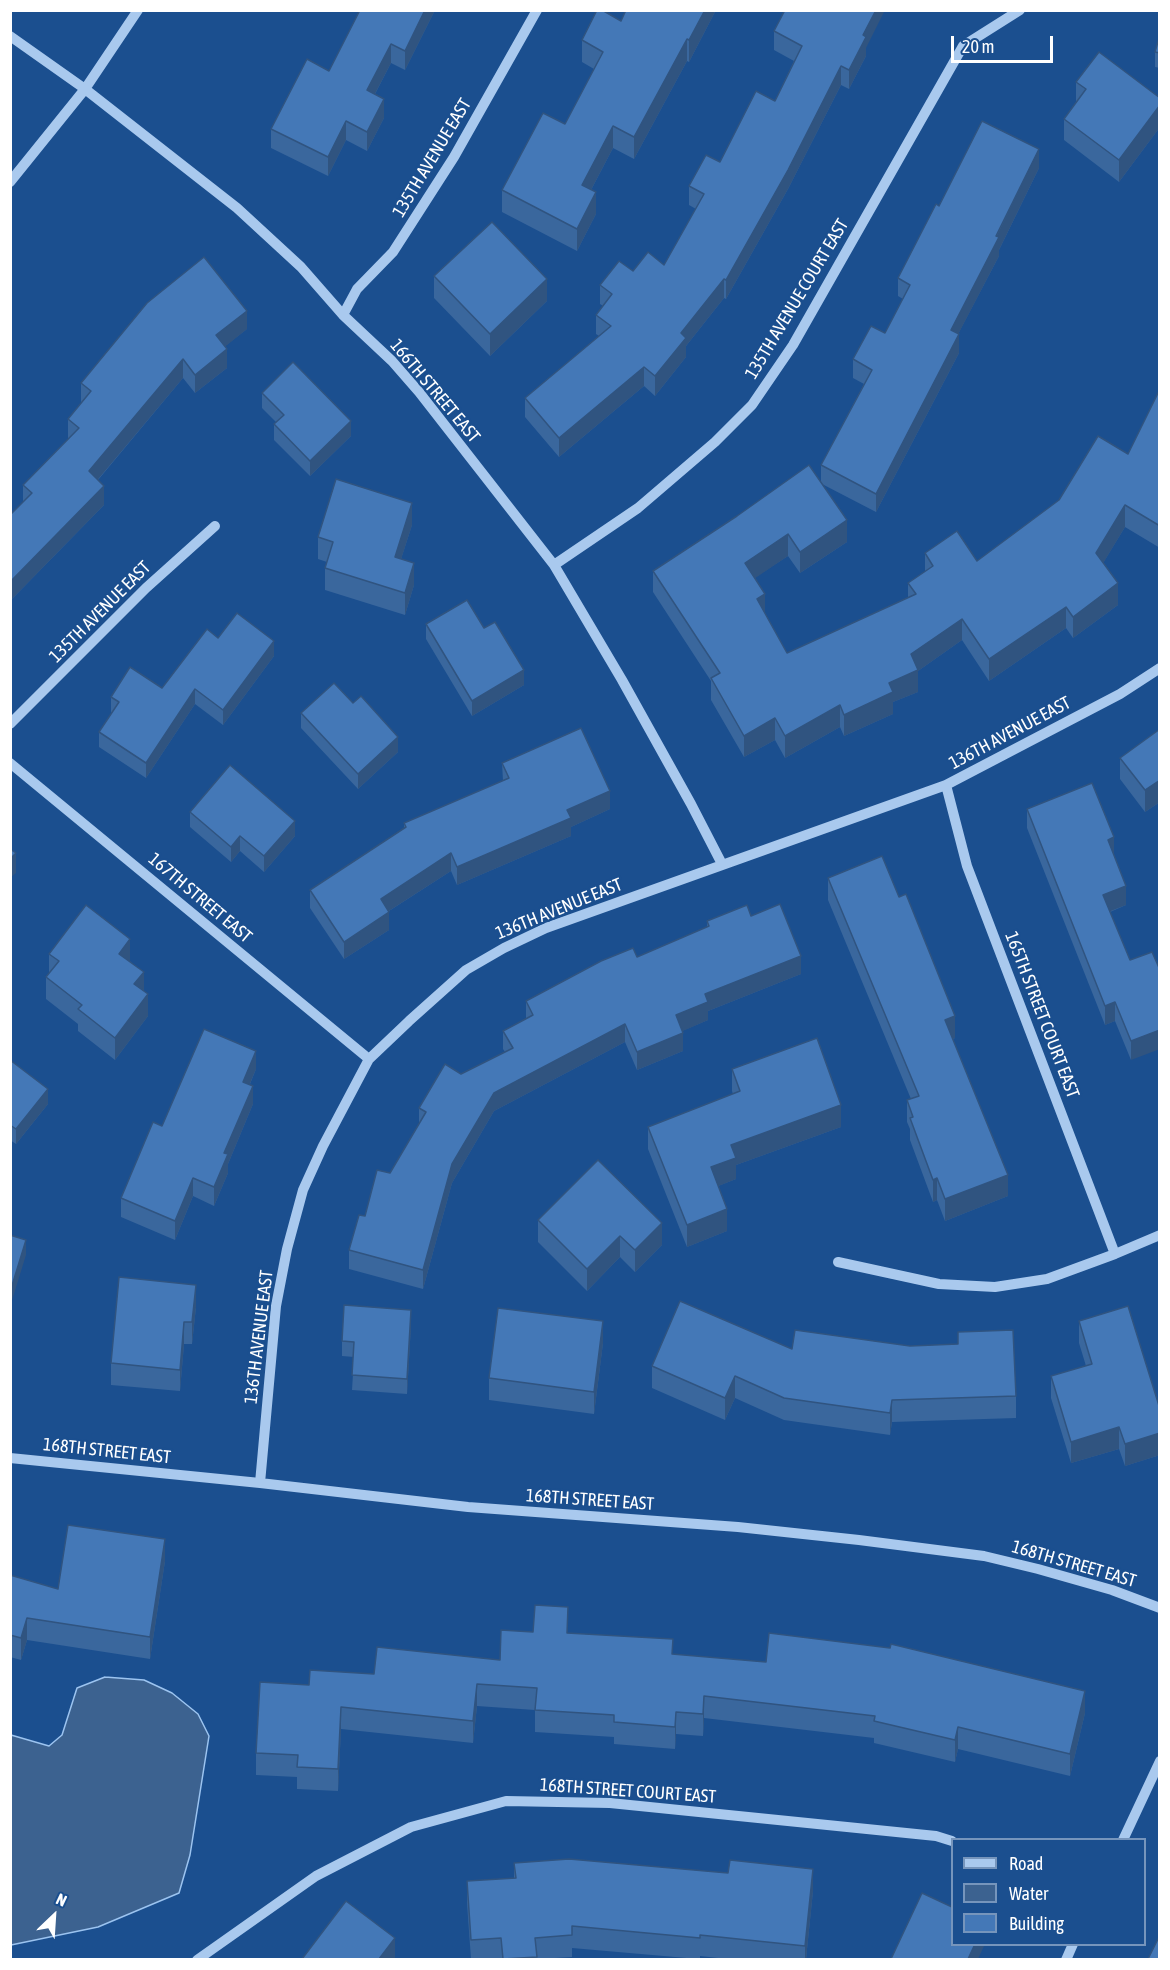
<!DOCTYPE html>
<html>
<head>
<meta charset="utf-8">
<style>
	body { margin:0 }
	#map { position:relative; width:1170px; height:1970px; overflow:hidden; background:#1b4f8f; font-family:"Asap Condensed",sans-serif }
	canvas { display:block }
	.frame { position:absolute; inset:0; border:12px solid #fff; pointer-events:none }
	.legend { position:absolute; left:951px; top:1838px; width:195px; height:108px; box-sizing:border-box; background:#1b4f8f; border:2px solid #7695bc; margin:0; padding:8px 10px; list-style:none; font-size:18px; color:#fff }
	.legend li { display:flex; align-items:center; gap:12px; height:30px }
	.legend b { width:30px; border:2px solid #7695bc }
	.north { position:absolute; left:24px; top:1886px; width:60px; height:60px; -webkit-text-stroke:4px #1b4f8f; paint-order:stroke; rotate:25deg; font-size:16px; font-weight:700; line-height:24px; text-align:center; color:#fff }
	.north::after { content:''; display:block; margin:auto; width:21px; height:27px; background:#fff; clip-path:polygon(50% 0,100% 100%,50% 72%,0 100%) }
	.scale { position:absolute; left:951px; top:36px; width:102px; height:27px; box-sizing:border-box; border:3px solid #fff; border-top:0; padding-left:8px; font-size:18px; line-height:21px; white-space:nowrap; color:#fff; -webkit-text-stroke:4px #1b4f8f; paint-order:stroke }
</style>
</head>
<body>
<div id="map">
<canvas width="1170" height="1970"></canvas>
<div class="frame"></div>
<ul class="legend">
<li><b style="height:8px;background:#a9c9ee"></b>Road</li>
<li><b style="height:16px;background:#3c6290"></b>Water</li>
<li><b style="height:16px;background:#4478b7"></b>Building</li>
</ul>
<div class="north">N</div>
<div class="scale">20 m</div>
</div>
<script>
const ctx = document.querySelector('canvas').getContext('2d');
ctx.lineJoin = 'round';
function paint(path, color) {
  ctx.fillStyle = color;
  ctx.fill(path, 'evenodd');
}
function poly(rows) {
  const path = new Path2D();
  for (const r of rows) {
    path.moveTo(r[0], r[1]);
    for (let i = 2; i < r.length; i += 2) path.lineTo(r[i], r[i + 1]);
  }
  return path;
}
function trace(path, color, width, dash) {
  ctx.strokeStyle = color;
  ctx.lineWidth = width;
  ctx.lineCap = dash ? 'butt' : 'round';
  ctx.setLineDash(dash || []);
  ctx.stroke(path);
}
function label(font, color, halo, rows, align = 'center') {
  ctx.font = font + ' "Asap Condensed",sans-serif';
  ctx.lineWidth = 4.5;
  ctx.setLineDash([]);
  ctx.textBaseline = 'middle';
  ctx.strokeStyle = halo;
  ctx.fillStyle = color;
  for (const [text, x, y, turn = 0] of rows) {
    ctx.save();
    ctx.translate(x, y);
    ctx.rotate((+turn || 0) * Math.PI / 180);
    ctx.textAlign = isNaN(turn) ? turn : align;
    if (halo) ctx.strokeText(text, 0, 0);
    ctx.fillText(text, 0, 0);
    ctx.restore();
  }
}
const water = poly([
	[105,1677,144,1680,172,1693,198,1714,209,1736,190,1855,179,1893,98,1927,11,1945,11,1735,49,1746,62,1735,77,1688,105,1677]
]);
const minor = poly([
	[10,36,85,89,237,208,301,267,343,315,392,361,419,392,554,565,622,680,691,804,722,864],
	[10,182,85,89,138,10],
	[343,315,357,289,393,252,454,157,537,10],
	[554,565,638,508,715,442,752,405,793,345,963,46,1020,10],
	[10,724,146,588,215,526],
	[10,763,369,1059],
	[946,785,967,866,1115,1254],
	[838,1262,939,1284,995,1287,1047,1279,1115,1254,1160,1235],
	[10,1458,260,1483,468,1507,738,1527,859,1540,984,1556,1038,1569,1112,1590,1160,1608],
	[260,1483,276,1306,287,1249,303,1190,323,1146,369,1059,409,1021,466,970,504,948,546,928,946,785,1120,694,1160,668],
	[1123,1840,1160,1761],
	[197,1960,316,1876,411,1827,506,1801,610,1803,936,1836,952,1841],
	[1066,1960,1073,1944]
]);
const wall = poly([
	[435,10,405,70,391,63,375,94,384,118,367,151,346,140,328,176,271,148,271,129,329,71],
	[626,10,716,10,689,62,687,61,634,159,613,148,591,190,596,214,577,251,502,212,502,190,565,124,594,69,582,62,582,40,621,21],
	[774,31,866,48,866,56,849,89,841,85,788,189,726,299,724,298,686,346,686,357,655,396,644,386,559,457,525,417,525,398,599,336,596,334,596,315,603,306,600,304,600,285,633,271,664,265,696,209,689,205,689,186,720,162,775,101,794,61,774,50],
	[1160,35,1160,68,1155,67,1155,52],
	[1076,82,1160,98,1160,127,1119,182,1064,140,1064,119,1076,102],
	[1039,168,999,250,999,256,958,334,959,353,876,512,822,484,847,542,800,573,788,556,754,578,765,613,787,653,908,598,908,583,925,572,925,553,977,561,1128,454,1160,389,1160,548,1125,527,1103,563,1118,605,1073,638,1066,628,989,681,962,640,918,671,918,692,893,702,893,714,844,736,840,727,785,758,775,740,744,757,711,700,711,681,653,592,653,571,821,482,821,465,864,384,853,378,853,359,885,333,903,299,898,296,898,278,939,206],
	[434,276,547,301,490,356,434,298],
	[247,329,225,346,227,368,195,393,183,378,98,480,104,505,10,601,10,515,23,502,23,485,68,439,68,419,82,402,81,402,81,383],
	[262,393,351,436,310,476,274,440,274,424,276,422,262,408],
	[412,525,401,559,414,585,405,615,325,590,325,568,327,562,318,559,318,537],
	[426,624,484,628,524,685,472,716,426,639],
	[218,638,274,656,223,725,195,704,146,778,99,747,99,732,112,713,111,712,111,697,162,688],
	[301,713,398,752,358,789,301,728],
	[1160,729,1160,802,1145,812,1120,779,1120,758],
	[502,763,610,809,571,827,571,836,457,885,451,871,389,911,389,930,344,959,310,908,310,890,404,829,404,823,503,781],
	[1027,809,1114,856,1126,905,1110,912,1130,960,1152,952,1131,1060,1115,1021,1105,1025,1027,828],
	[190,812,295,836,264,872,240,851,231,862,190,827],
	[828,878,899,897,955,1038,953,1039,1008,1196,945,1221,937,1200,933,1202,910,1140,910,1129,907,1122,907,1100,911,1099,828,900],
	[751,916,801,974,708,1011,708,1020,682,1031,683,1051,637,1070,625,1042,494,1111,452,1183,423,1289,349,1269,349,1250,365,1216,419,1125,419,1108,461,1074,505,1052,503,1049,503,1031,526,1019,526,1001,637,957,707,927,707,921],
	[49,954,130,961,144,992,148,1016,115,1060,78,1031,78,1024,46,999,46,977,49,974],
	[10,1060,48,1104,16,1144,10,1140],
	[256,1069,250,1084,253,1104,228,1164,228,1173,214,1206,193,1196,175,1240,121,1217,121,1198,162,1126],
	[732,1069,841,1127,736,1165,736,1179,718,1186,727,1231,687,1247,648,1149,648,1127,733,1094,732,1091],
	[598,1160,662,1245,635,1272,620,1257,587,1291,538,1242,538,1220],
	[196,1307,192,1344,184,1344,180,1391,111,1385,111,1363],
	[1079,1321,1160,1409,1160,1455,1125,1466,1119,1449,1071,1463,1051,1398,1051,1376,1086,1366,1079,1343],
	[411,1325,407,1394,352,1390,354,1357,342,1356,342,1341],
	[603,1343,594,1414,489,1400,489,1378],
	[792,1349,1016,1396,1016,1418,892,1422,890,1435,784,1420,735,1398,725,1420,652,1388,652,1366],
	[165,1561,150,1659,27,1640,21,1660,10,1657,10,1575,58,1589],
	[533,1632,568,1633,673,1654,1085,1713,1070,1776,958,1749,955,1762,874,1743,874,1738,704,1718,703,1736,676,1734,675,1749,614,1744,614,1737,535,1732,535,1710,477,1706,473,1743,341,1729,338,1791,297,1789,297,1777,256,1775,256,1753,309,1685,374,1674,500,1660],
	[514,1863,813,1891,806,1959,727,1959,700,1956,700,1959,698,1959,572,1948,572,1957,538,1959,471,1959,467,1903,467,1881,514,1878],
	[1160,1912,1160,1959,1158,1939,1158,1917]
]);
const shadedWall = poly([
	[425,10,435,10,405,70,405,51],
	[705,10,716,10,689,62,689,40],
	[876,10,885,10,866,48,866,56,849,89,849,70,863,35],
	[687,39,687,61,634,159,634,137],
	[391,44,391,63,367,109,367,90],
	[841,66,841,85,788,189,726,299,726,280],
	[384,99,384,118,367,151,367,132],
	[1160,105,1160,127,1119,182,1119,160],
	[346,121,346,140,328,176,328,157],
	[613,126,613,148,582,207,582,185],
	[1039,149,1039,168,999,250,999,256,951,348,951,330],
	[596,192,596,214,577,251,577,229],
	[547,279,547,301,490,356,490,334],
	[724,279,724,298,686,346,686,357,655,396,655,376,681,333],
	[247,311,247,329,216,354,216,335],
	[959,334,959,353,876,512,876,494],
	[227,349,227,368,195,393,195,375],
	[183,359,183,378,89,490,89,471],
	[644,367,644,386,559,457,559,438],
	[351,421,351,436,310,476,310,461],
	[104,486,104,505,10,601,10,582],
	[412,503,412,525,395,578,395,557],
	[1125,505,1125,527,1096,575,1096,553],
	[847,520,847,542,800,573,800,552],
	[788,534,788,556,745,585,745,563],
	[414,563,414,585,405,615,405,593],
	[1118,583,1118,605,1073,638,1073,617],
	[765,594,765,616,757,599],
	[1066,607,1066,628,989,681,989,659],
	[962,619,962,640,918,671,918,692,893,702,893,714,844,736,844,715,889,683,911,654],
	[274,641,274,656,223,725,223,710],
	[524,670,524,685,472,716,472,701],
	[195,689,195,704,146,778,146,763],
	[840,705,840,727,785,758,785,736],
	[775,718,775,740,744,757,744,736],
	[398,737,398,752,358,789,358,774],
	[1160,780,1160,802,1145,812,1145,790],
	[610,791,610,809,571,827,571,836,457,885,457,867,567,810],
	[295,821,295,836,264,872,264,856],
	[240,836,240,851,231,862,231,847],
	[1114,837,1114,856,1108,840],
	[16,853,16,873,10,878,10,859],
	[451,853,451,871,381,916,381,899],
	[1126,886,1126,905,1103,914,1103,895],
	[389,912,389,930,344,959,344,942],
	[130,939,130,961,119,976,119,954],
	[801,956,801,974,708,1011,708,1020,676,1034,676,1015,705,994],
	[144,972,144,994,134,984],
	[148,994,148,1016,115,1060,115,1038],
	[1115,1002,1115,1021,1105,1025,1105,1006],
	[955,1016,955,1038,945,1042,945,1020],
	[625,1024,625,1042,494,1111,452,1183,423,1289,423,1270,452,1164,494,1093],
	[1160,1030,1160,1049,1131,1060,1131,1041],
	[683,1033,683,1051,637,1070,637,1052],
	[256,1051,256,1069,243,1100,243,1082],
	[253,1086,253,1104,228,1164,228,1173,214,1206,214,1187,224,1153],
	[48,1089,48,1104,16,1144,16,1129],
	[841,1105,841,1127,736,1165,736,1179,711,1189,711,1167,731,1145],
	[1008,1175,1008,1196,945,1221,945,1199],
	[193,1178,193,1196,175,1240,175,1221],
	[937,1178,937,1200,933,1202,933,1180],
	[727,1209,727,1231,687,1247,687,1225],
	[662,1223,662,1245,635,1272,635,1250],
	[620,1236,620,1257,587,1291,587,1269],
	[26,1240,26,1255,10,1307,10,1292],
	[196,1285,196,1307,192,1344,192,1322],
	[411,1310,411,1325,407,1394,407,1379],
	[603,1321,603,1343,594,1414,594,1392],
	[184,1322,184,1344,180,1391,180,1370],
	[735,1376,735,1398,725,1420,725,1398],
	[892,1400,892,1422,890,1435,890,1413],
	[1119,1427,1119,1449,1071,1463,1071,1442],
	[1160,1433,1160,1455,1125,1466,1125,1444],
	[165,1539,165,1561,150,1659,150,1637],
	[27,1618,27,1640,21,1660,21,1638],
	[477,1684,477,1706,473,1743,473,1721],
	[1085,1691,1085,1713,1070,1776,1070,1754],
	[704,1696,704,1718,703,1736,703,1714],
	[341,1707,341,1729,338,1791,338,1769],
	[676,1712,676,1734,675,1749,675,1727],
	[958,1727,958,1749,955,1762,955,1740],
	[813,1869,813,1891,806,1959,805,1959,805,1946],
	[395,1938,395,1959,379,1959],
	[975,1944,985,1944,978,1959,968,1959]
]);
const building = poly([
	[360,10,425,10,405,51,391,44,367,90,384,99,367,132,346,121,328,157,271,129,307,59,329,71,360,10],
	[597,10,602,10,621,21,626,10,705,10,689,40,687,39,634,137,613,126,582,185,596,192,577,229,502,190,543,113,565,124,603,52,582,40,597,10],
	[785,10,876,10,863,35,866,37,849,70,841,66,788,170,726,280,724,279,681,333,686,338,655,376,644,367,559,438,525,398,611,326,596,315,612,294,600,285,619,261,633,271,648,252,664,265,704,194,689,186,706,155,720,162,756,91,775,101,802,46,774,31,785,10],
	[1160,35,1160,53,1155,52,1160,35],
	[1099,52,1160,98,1160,105,1119,160,1064,119,1086,89,1076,82,1099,52],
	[982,121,1039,149,996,236,999,237,951,330,959,334,876,494,821,465,872,370,853,359,871,326,885,333,910,285,898,278,936,204,939,206,982,121],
	[492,222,547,279,490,334,434,276,492,222],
	[204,257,247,311,216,335,227,349,195,375,183,359,89,471,104,486,10,582,10,515,32,493,23,485,79,428,68,419,91,391,81,383,147,303,204,257],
	[293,362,351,421,310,461,274,424,284,415,262,393,293,362],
	[1160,389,1160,526,1125,505,1096,553,1118,583,1073,617,1066,607,989,659,962,619,911,654,918,670,889,683,893,692,844,715,840,705,785,736,775,718,744,736,711,678,720,673,653,571,737,516,809,465,847,520,800,552,788,534,745,563,765,594,757,599,787,653,916,594,908,583,933,566,925,553,957,531,977,561,1059,500,1098,436,1128,454,1160,389],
	[336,479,412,503,395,557,414,563,405,593,325,568,333,542,318,537,336,479],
	[467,600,484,628,495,622,524,670,472,701,426,624,467,600],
	[237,613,274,641,223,710,195,689,146,763,99,732,119,702,111,697,130,667,162,688,207,629,218,638,237,613],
	[334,683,353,703,361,696,398,737,358,774,301,713,334,683],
	[581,728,610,791,567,810,571,818,457,867,451,853,381,899,389,912,344,942,310,890,406,827,404,823,509,778,502,763,581,728],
	[1160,729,1160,780,1145,790,1120,758,1160,729],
	[230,765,295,821,264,856,240,836,231,847,190,812,230,765],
	[1092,783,1114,837,1108,840,1126,886,1103,895,1130,960,1152,952,1160,970,1160,1030,1131,1041,1115,1002,1105,1006,1027,809,1092,783],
	[10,849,16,853,10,859,10,849],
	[882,856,899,897,906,894,955,1016,945,1020,1008,1175,945,1199,937,1178,933,1180,910,1118,913,1117,907,1100,919,1096,828,878,882,856],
	[780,904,801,956,705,994,708,1002,676,1015,683,1033,637,1052,625,1024,494,1093,452,1164,423,1270,349,1250,359,1215,365,1216,377,1170,390,1173,426,1112,419,1108,445,1064,461,1074,513,1048,503,1031,533,1015,526,1001,601,961,633,948,637,957,709,926,707,921,747,905,751,916,780,904],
	[86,905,130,939,119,954,144,972,134,984,148,994,115,1038,78,1009,82,1005,46,977,59,961,49,954,86,905],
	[204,1029,256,1051,243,1082,253,1086,224,1153,228,1154,214,1187,193,1178,175,1221,121,1198,153,1122,162,1126,204,1029],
	[817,1038,841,1105,731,1145,736,1158,711,1167,727,1209,687,1225,648,1127,740,1091,732,1069,817,1038],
	[10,1060,48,1089,16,1129,10,1125,10,1060],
	[598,1160,662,1223,635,1250,620,1236,587,1269,538,1220,598,1160],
	[10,1235,26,1240,10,1292,10,1235],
	[119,1277,196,1285,192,1322,184,1322,180,1370,111,1363,119,1277],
	[680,1301,792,1349,795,1330,910,1346,958,1344,958,1332,1013,1330,1016,1396,892,1400,890,1413,784,1398,735,1376,725,1398,652,1366,680,1301],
	[344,1305,411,1310,407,1379,352,1375,354,1342,342,1341,344,1305],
	[1128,1306,1160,1409,1160,1433,1125,1444,1119,1427,1071,1442,1051,1376,1092,1364,1079,1321,1128,1306],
	[498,1308,603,1321,594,1392,489,1378,498,1308],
	[68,1525,165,1539,150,1637,27,1618,21,1638,10,1635,10,1575,58,1589,68,1525],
	[535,1605,568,1607,567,1633,673,1639,672,1654,766,1662,769,1633,890,1648,891,1644,1085,1691,1070,1754,958,1727,955,1740,874,1721,875,1716,704,1696,703,1714,676,1712,675,1727,614,1722,614,1715,535,1710,537,1688,477,1684,473,1721,341,1707,338,1769,297,1767,298,1755,256,1753,260,1682,309,1685,310,1670,374,1674,377,1647,500,1660,501,1630,533,1632,535,1605],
	[569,1859,728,1873,730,1860,813,1869,805,1946,700,1935,700,1938,572,1926,572,1935,535,1938,537,1957,503,1959,501,1938,471,1940,467,1881,516,1878,514,1863,569,1859],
	[922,1893,952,1907,952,1944,975,1944,968,1959,891,1959,922,1893],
	[346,1901,395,1938,379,1959,302,1959,346,1901],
	[1160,1935,1160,1959,1148,1959,1160,1935]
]);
const streetNames = [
	["135TH AVENUE EAST",432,158,-59],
	["135TH AVENUE COURT EAST",797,299,-59],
	["166TH STREET EAST",435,391,50],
	["135TH AVENUE EAST",100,612,-45],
	["136TH AVENUE EAST",1010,733,-28],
	["167TH STREET EAST",200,898,40],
	["136TH AVENUE EAST",559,909,-22],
	["165TH STREET COURT EAST",1042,1015,69],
	["136TH AVENUE EAST",259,1337,-83],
	["168TH STREET EAST",107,1451,6],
	["168TH STREET EAST",590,1500,4],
	["168TH STREET EAST",1074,1564,16],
	["168TH STREET COURT EAST",628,1791,4]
];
paint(water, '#3c6290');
trace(water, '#9cc4f0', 1.5);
trace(minor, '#a9c9ee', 10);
paint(wall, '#3a679d');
paint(shadedWall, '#305480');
paint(building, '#4478b7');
trace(building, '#305480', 1.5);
label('18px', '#fff', '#1b4f8f', streetNames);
</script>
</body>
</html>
